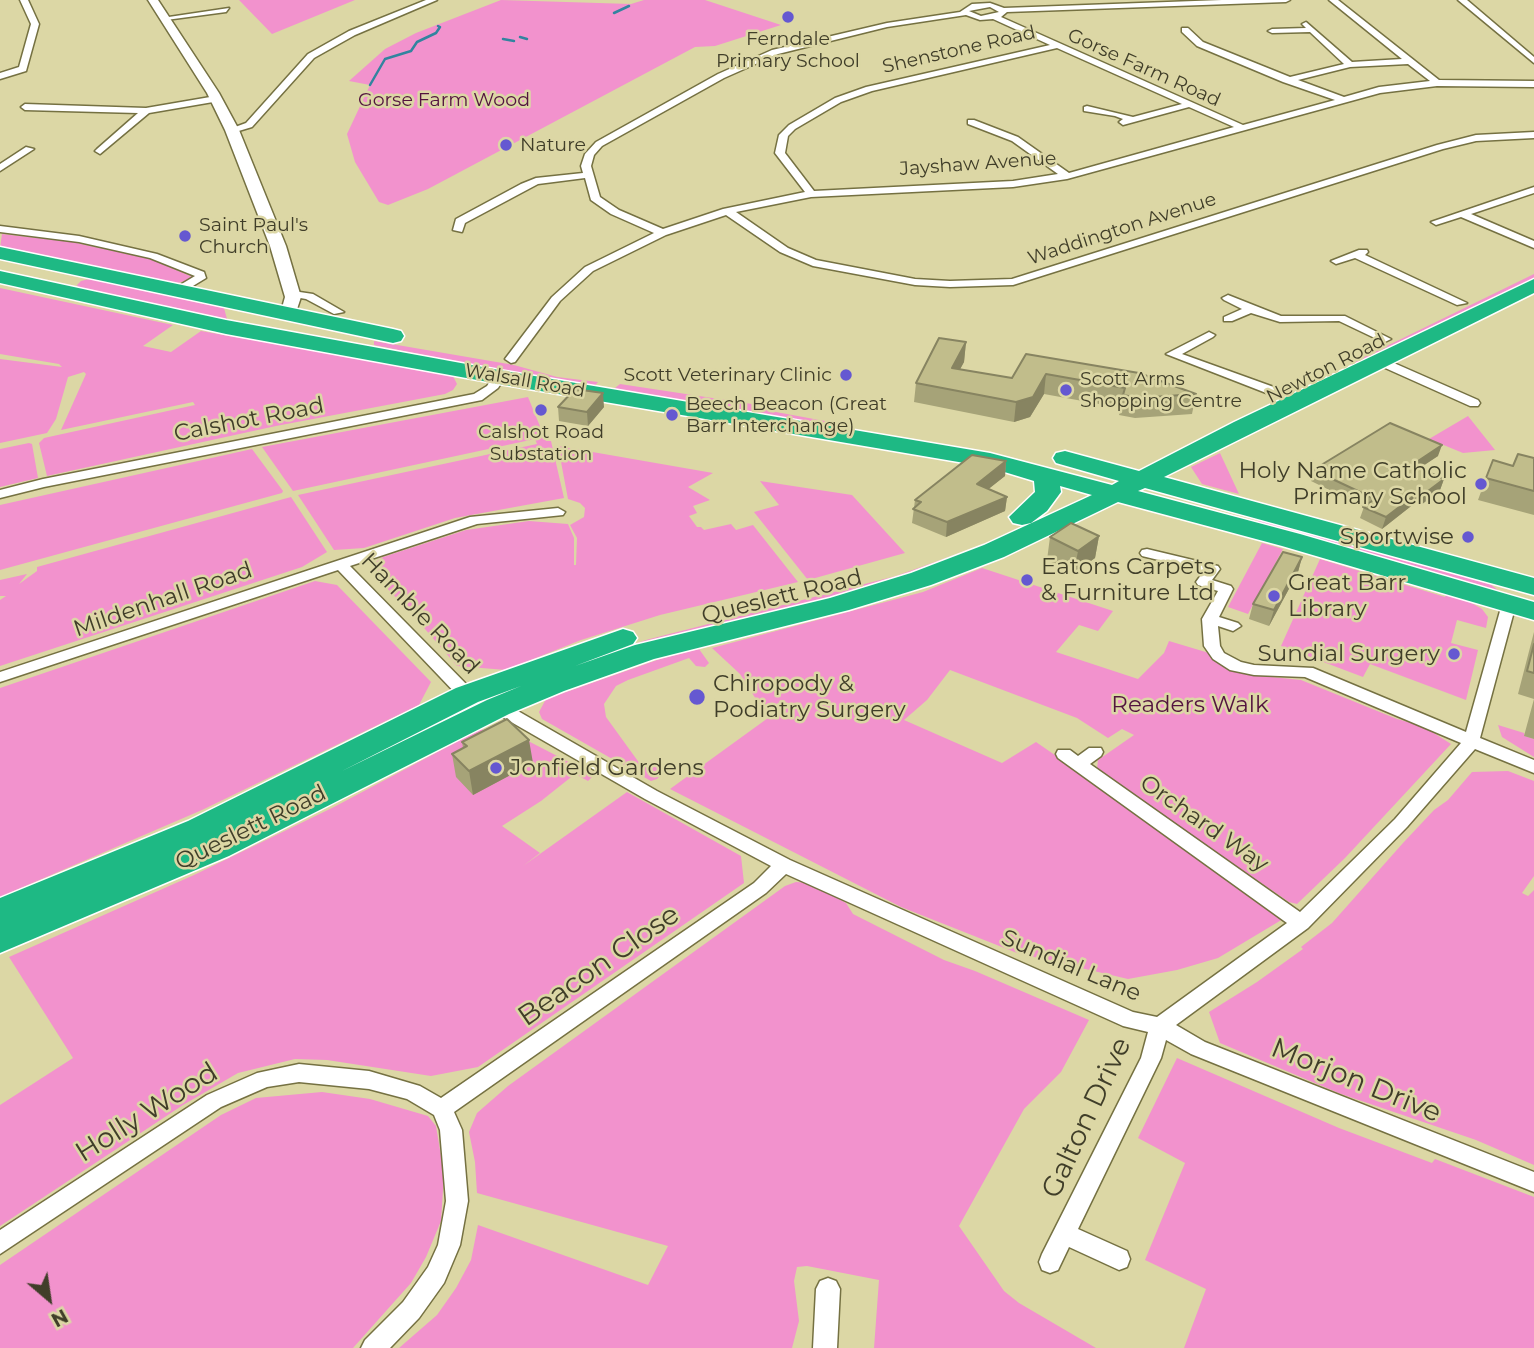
<!DOCTYPE html>
<html>
<head>
<meta charset="utf-8">
<style>
	body { margin:0 }
	#map { position:relative; width:1534px; height:1348px; overflow:hidden; background:#dcd7a5; font-family:Montserrat,sans-serif }
	canvas { display:block }
	.north { position:absolute; left:14px; top:1264px; width:70px; height:70px; -webkit-text-stroke:5px #dcd7a5; paint-order:stroke; rotate:151deg; font-size:19px; font-weight:700; line-height:28px; text-align:center; color:#403e29 }
	.north::after { content:''; display:block; margin:auto; width:24px; height:32px; background:#403e29; clip-path:polygon(50% 0,100% 100%,50% 72%,0 100%) }
</style>
</head>
<body>
<div id="map">
<canvas width="1534" height="1348"></canvas>
<div class="north">N</div>
</div>
<script>
const ctx = document.querySelector('canvas').getContext('2d');
ctx.lineJoin = 'round';
function paint(path, color) {
  ctx.fillStyle = color;
  ctx.fill(path, 'evenodd');
}
function poly(rows) {
  const path = new Path2D();
  for (const r of rows) {
    path.moveTo(r[0], r[1]);
    for (let i = 2; i < r.length; i += 2) path.lineTo(r[i], r[i + 1]);
  }
  return path;
}
function trace(path, color, width, dash) {
  ctx.strokeStyle = color;
  ctx.lineWidth = width;
  ctx.lineCap = dash ? 'butt' : 'round';
  ctx.setLineDash(dash || []);
  ctx.stroke(path);
}
function label(font, color, halo, rows, align = 'center') {
  ctx.font = font + ' Montserrat,sans-serif';
  ctx.lineWidth = 5;
  ctx.setLineDash([]);
  ctx.textBaseline = 'middle';
  ctx.strokeStyle = halo;
  ctx.fillStyle = color;
  for (const [text, x, y, turn = 0] of rows) {
    ctx.save();
    ctx.translate(x, y);
    ctx.rotate((+turn || 0) * Math.PI / 180);
    ctx.textAlign = isNaN(turn) ? turn : align;
    if (halo) ctx.strokeText(text, 0, 0);
    ctx.fillText(text, 0, 0);
    ctx.restore();
  }
}
const green = poly([
	[239,0,355,0,272,34],
	[501,0,631,4,644,0,705,0,781,25,715,46,695,47,428,189,388,205,379,202,355,162,347,134,370,85,349,81,385,49,416,33],
	[2,234,72,242,150,259,195,278,178,283,0,248],
	[1534,274,1534,280,1355,366,1350,364],
	[89,279,224,308,227,319,79,289,77,285,81,281],
	[0,288,173,325,143,346,171,352,201,331,443,373,453,376,457,384,453,390,445,394,276,426,47,476,39,443,44,438,195,405,193,402,61,430,86,374,84,372,68,377,56,419,47,433,0,443,0,359,62,367,59,364,0,354],
	[374,341,514,365,557,377,598,382,592,389,374,345],
	[620,384,765,406,776,412,841,424,840,429,617,392,615,388],
	[528,397,546,441,551,441,564,498,455,518,364,548,334,550,298,495,537,444,535,439,293,491,262,447],
	[1468,416,1495,450,1463,453,1429,439],
	[29,443,32,444,38,478,0,487,0,449],
	[558,446,713,473,688,487,710,500,693,506,697,513,689,516,697,527,701,527,704,530,731,524,736,530,753,525,798,582,660,615,581,640,506,670,457,666,412,614,374,575,376,562,383,557,466,530,529,521,568,524,574,538,574,565,576,565,577,538,570,525,584,517,585,508,580,503,568,499],
	[252,449,283,491,282,493,0,570,0,505],
	[1220,453,1239,494,1202,484,1191,467],
	[760,481,852,495,905,553,808,580,754,512,779,505],
	[291,497,327,552,302,567,0,666,0,600,6,596,0,596,0,580,27,574,19,584,37,571,37,567],
	[1260,518,1404,558,1490,584,1499,591,1497,595,1479,592,1415,567,1257,523],
	[1262,543,1283,549,1248,614,1228,607],
	[960,553,962,556,899,579,501,697,496,693,646,640,896,576],
	[1320,559,1445,597,1446,594,1470,602,1482,609,1488,617,1486,628,1457,620,1451,643,1478,650,1466,700,1370,664,1363,677,1281,646],
	[982,568,1113,611,1098,631,1079,625,1056,652,1138,679,1164,653,1169,641,1209,653,1232,669,1252,675,1301,680,1397,719,1423,726,1451,744,1345,858,1297,904,1289,902,1100,773,1097,769,1098,760,1134,735,1122,729,1108,738,1077,718,950,670,927,700,904,720,1002,763,1036,742,1288,916,1218,958,1177,970,1128,979,1017,953,901,907,670,789,768,718,740,674,712,648,923,592],
	[315,581,337,585,431,682,419,705,202,810,0,897,0,688],
	[699,649,709,663,705,667,696,666,689,658,628,680,616,686,604,704,606,717,640,764,653,763,658,767,661,775,657,779,651,781,542,719,539,712,546,699,660,659],
	[1498,725,1524,733,1525,736,1534,739,1534,757,1502,737],
	[503,728,594,775,588,781,575,774,541,801,502,826,540,853,523,866,627,792,741,856,744,883,478,1067,431,1076,327,1060,295,1059,238,1073,183,1105,0,1226,0,1105,73,1058,9,957,194,875,334,807,479,730],
	[1508,771,1534,781,1534,876,1522,893,1528,896,1534,890,1534,1165,1476,1140,1341,1094,1220,1043,1209,1012,1257,982,1303,949,1301,947,1332,923,1403,843,1434,810,1448,800,1472,772],
	[796,882,810,883,846,903,853,914,944,960,975,971,1089,1020,1061,1072,1024,1109,959,1226,1004,1291,1019,1303,1096,1348,874,1348,879,1280,807,1266,797,1267,794,1281,799,1321,792,1348,399,1348,437,1315,456,1288,471,1260,478,1225,648,1285,668,1246,477,1193,475,1162,469,1132,477,1113,508,1086,785,886],
	[1177,1058,1339,1128,1432,1163,1435,1159,1534,1197,1534,1348,1184,1348,1206,1289,1145,1260,1185,1163,1138,1138],
	[322,1092,370,1099,428,1116,436,1126,444,1174,441,1221,426,1257,411,1283,353,1348,0,1348,0,1265,221,1115,256,1098]
]);
const stream = poly([
	[614,13,629,6],
	[520,37,527,39],
	[503,39,514,41],
	[370,85,385,59,411,51,417,42,436,33,440,27,438,26]
]);
const street = poly([
	[20,0,28,0,39,24,26,71,0,79,0,73,19,67,31,24,20,0],
	[426,0,437,0,355,35,314,58,252,127,232,133,227,130,246,123,308,54,349,31,426,0],
	[1222,0,1290,0,1286,2,1007,12,1001,17,1243,125,1335,100,1283,82,1197,46,1182,32,1182,28,1188,28,1203,42,1290,77,1344,64,1310,32,1272,33,1268,31,1272,29,1306,28,1302,24,1306,22,1352,62,1402,59,1329,0,1338,0,1439,80,1534,81,1534,87,1437,86,1380,93,1067,179,1013,187,811,197,736,212,788,248,816,260,915,279,950,281,1012,279,1437,145,1476,135,1534,132,1534,138,1476,141,1443,149,1013,285,950,287,915,285,813,266,780,252,726,215,666,235,593,271,560,301,515,362,511,363,505,359,552,297,585,267,654,233,611,214,591,200,585,178,538,184,465,223,462,232,453,230,456,219,521,184,536,178,583,173,581,166,585,154,596,142,718,74,772,50,887,23,960,12,972,4,990,3,1004,8,1222,0],
	[990,7,999,12,981,16,969,11,990,7],
	[966,15,980,20,993,19,1050,45,866,87,835,98,789,125,779,135,775,153,805,192,723,209,663,229,619,210,600,197,591,166,594,155,602,146,724,78,778,54,887,27,966,15],
	[1057,48,1182,104,1133,117,1087,106,1084,107,1084,111,1115,116,1123,119,1119,122,1123,125,1189,107,1234,127,1069,173,1018,137,974,120,968,120,968,124,1012,141,1058,174,1013,181,814,191,785,153,788,136,795,129,841,102,872,91,1057,48],
	[1408,64,1430,81,1379,87,1344,97,1298,80,1350,67,1408,64],
	[1458,0,1467,0,1534,57,1534,63,1458,0],
	[229,8,226,12,166,20,162,18,229,8],
	[216,96,219,97,219,101,149,113,100,154,95,151,97,149,138,113,25,110,21,107,25,104,146,108,216,96],
	[26,147,34,149,0,171,0,164,26,147],
	[1534,187,1534,193,1471,214,1534,241,1534,248,1461,217,1436,225,1431,222,1534,187],
	[0,226,79,236,157,254,204,272,206,278,183,292,175,292,175,288,195,276,150,258,79,242,0,232,0,226],
	[1359,250,1367,250,1368,252,1365,255,1467,303,1457,305,1355,258,1336,264,1331,261,1359,250],
	[293,291,313,294,344,312,334,314,306,299,289,296,289,292,293,291],
	[1228,295,1281,316,1345,316,1391,339,1385,342,1381,341,1339,321,1280,322,1251,313,1232,321,1224,321,1224,317,1242,309,1224,300,1222,298,1228,295],
	[1209,332,1215,335,1213,337,1182,354,1282,390,1282,396,1274,396,1166,354,1209,332],
	[1378,356,1478,400,1480,403,1478,406,1470,406,1374,363,1372,360,1378,356],
	[499,373,505,377,498,388,482,400,44,487,0,498,0,490,43,479,474,394,487,386,495,374,499,373],
	[558,508,565,512,563,515,477,524,350,566,473,691,504,703,657,791,790,860,1133,1012,1157,1017,1287,923,1058,758,1056,754,1058,750,1070,750,1078,756,1089,748,1101,748,1103,752,1101,756,1090,764,1300,912,1395,819,1461,743,1305,677,1254,675,1230,670,1213,659,1204,646,1202,619,1218,591,1198,585,1196,582,1204,571,1142,556,1140,553,1142,550,1147,549,1218,566,1220,569,1212,580,1231,586,1233,589,1219,617,1238,623,1241,626,1233,631,1218,626,1220,646,1224,653,1241,662,1254,665,1313,668,1466,732,1502,604,1509,599,1514,601,1516,604,1480,738,1534,760,1534,773,1475,749,1407,827,1308,928,1176,1025,1205,1042,1534,1172,1534,1192,1191,1054,1166,1040,1161,1058,1078,1229,1127,1251,1130,1259,1127,1267,1119,1270,1069,1247,1058,1270,1050,1273,1042,1270,1039,1262,1042,1254,1141,1058,1148,1032,1123,1026,786,874,766,893,454,1112,462,1130,468,1201,460,1245,444,1283,419,1318,390,1348,361,1348,365,1340,403,1302,428,1267,438,1245,446,1201,440,1130,434,1115,407,1099,369,1089,299,1082,267,1087,221,1107,0,1254,0,1230,207,1095,257,1073,299,1064,369,1071,420,1086,441,1098,754,883,771,866,645,799,492,711,461,699,338,570,0,682,0,672,470,517,558,508],
	[828,1278,836,1281,840,1289,837,1348,813,1348,816,1289,820,1281,828,1278]
]);
const secondary = poly([
	[148,0,158,0,219,93,239,130,286,246,301,297,294,318,288,320,280,315,285,297,270,246,225,130,207,93,148,0]
]);
const highway = poly([
	[0,247,393,329,401,331,404,336,401,341,393,343,0,259,0,247],
	[0,271,226,320,499,370,990,453,1112,485,1119,481,1056,463,1053,458,1056,453,1065,451,1139,471,1234,422,1534,279,1534,293,1164,477,1534,578,1534,595,1145,488,1138,491,1300,534,1534,602,1534,620,1282,546,1118,502,1004,557,931,585,849,610,654,659,564,691,509,714,229,856,0,953,0,898,188,821,456,688,623,629,633,632,637,638,633,644,575,666,635,645,830,598,911,573,984,545,1092,495,1060,486,1061,492,1047,511,1031,523,1022,525,1013,523,1009,517,1035,492,1034,481,988,467,499,384,226,334,0,283,0,271],
	[521,686,487,700,342,771,478,702,521,686]
]);
const wall = poly([
	[966,342,964,362,960,369,1012,378,1026,354,1196,394,1192,414,1135,418,1119,415,1121,408,1044,394,1030,417,1014,422,914,402,916,383],
	[558,407,604,407,588,426,559,421],
	[1438,456,1419,468,1444,479,1440,490,1421,505,1415,503,1382,529,1360,518,1364,507,1311,481,1313,470],
	[1534,458,1534,515,1478,500,1486,478,1513,466],
	[1006,461,1005,476,988,489,1007,497,1005,511,946,537,912,523,915,500],
	[1099,536,1095,558,1074,573,1047,560,1050,537],
	[1302,557,1298,572,1269,626,1249,619,1253,604],
	[1534,632,1534,739,1524,736,1534,699,1518,694],
	[462,742,533,763,473,795,456,777,452,754,463,748]
]);
const shadedWall = poly([
	[966,342,964,362,950,388,952,368],
	[1046,374,1044,394,1030,417,1014,422,1016,402],
	[603,393,604,407,588,426,587,412],
	[1442,445,1438,456,1408,476,1412,465],
	[1006,461,1005,476,976,499,977,484],
	[1444,479,1440,490,1421,505,1424,494],
	[1419,492,1415,503,1382,529,1386,517],
	[1007,497,1005,511,946,537,947,522],
	[1099,536,1095,558,1074,573,1078,551],
	[1302,557,1298,572,1269,626,1274,610],
	[529,740,533,763,473,795,469,771]
]);
const building = poly([
	[939,338,966,342,952,368,1012,378,1026,354,1139,373,1196,394,1139,398,1123,395,1125,388,1046,374,1033,397,1016,402,916,383,939,338],
	[575,389,603,393,587,412,558,407,575,389],
	[1390,423,1442,445,1412,465,1444,479,1424,494,1419,492,1386,517,1363,507,1375,499,1313,470,1390,423],
	[1518,454,1534,458,1534,491,1486,478,1493,460,1513,466,1518,454],
	[972,455,1006,461,977,484,1007,497,947,522,913,509,921,502,915,500,972,455],
	[1071,523,1099,536,1078,551,1050,537,1071,523],
	[1283,552,1302,557,1274,610,1253,604,1283,552],
	[1534,644,1534,673,1527,671,1534,644],
	[507,719,529,740,469,771,452,754,467,746,462,742,507,719]
]);
const markers = [
	[788,17,7,"#6558d1"],
	[506,145,7,"#6558d1"],
	[185,236,7,"#6558d1"],
	[846,375,7,"#6558d1"],
	[1066,390,7,"#6558d1"],
	[541,410,7,"#6558d1"],
	[672,415,7,"#6558d1"],
	[1481,484,7,"#6558d1"],
	[1468,537,7,"#6558d1"],
	[1027,580,7,"#6558d1"],
	[1274,596,7,"#6558d1"],
	[1454,654,7,"#6558d1"],
	[697,697,9,"#6558d1"],
	[496,768,7,"#6558d1"]
];
const farPoinames = [
	["Ferndale",788,39,"center"],
	["Primary School",788,61,"center"],
	["Nature",520,145],
	["Saint Paul's",199,225],
	["Church",199,247],
	["Scott Veterinary Clinic",832,375,"right"],
	["Scott Arms",1080,379],
	["Shopping Centre",1080,401],
	["Beech Beacon (Great",686,404],
	["Barr Interchange)",686,426],
	["Calshot Road",541,432,"center"],
	["Substation",541,454,"center"]
];
const farStreetnames = [
	["Shenstone Road",959,50,-13],
	["Gorse Farm Road",1144,68,24],
	["Jayshaw Avenue",978,164,-4],
	["Waddington Avenue",1122,229,-18],
	["Newton Road",1326,369,-27],
	["Walsall Road",525,381,10]
];
const farParknames = [
	["Gorse Farm Wood",444,100]
];
const streetNames = [
	["Calshot Road",249,420,-11],
	["Queslett Road",782,597,-14],
	["Mildenhall Road",163,600,-19],
	["Hamble Road",420,614,46],
	["Orchard Way",1204,824,35],
	["Queslett Road",251,828,-26],
	["Sundial Lane",1071,966,23]
];
const poiNames = [
	["Holy Name Catholic",1467,471,"right"],
	["Primary School",1467,497,"right"],
	["Sportwise",1454,537,"right"],
	["Eatons Carpets",1041,567],
	["& Furniture Ltd",1041,593],
	["Great Barr",1288,583],
	["Library",1288,609],
	["Sundial Surgery",1440,654,"right"],
	["Chiropody &",713,684],
	["Podiatry Surgery",713,710],
	["Jonfield Gardens",510,768]
];
const parkNames = [
	["Readers Walk",1190,705]
];
const nearStreetnames = [
	["Beacon Close",599,966,-35],
	["Morjon Drive",1356,1081,22],
	["Holly Wood",147,1113,-32],
	["Galton Drive",1087,1118,-65]
];
paint(green, '#f292cd');
trace(stream, '#32849f', 2.5);
trace(street, '#757142', 3);
trace(secondary, '#757142', 3);
trace(highway, '#fff', 3);
paint(street, '#fff');
paint(secondary, '#fff');
paint(highway, '#1eb984');
paint(wall, '#a6a378');
paint(shadedWall, '#878461');
paint(building, '#c1bd8b');
trace(building, '#878461', 2);
for (const [x, y, r, color] of markers) {
  const dot = new Path2D();
  dot.arc(x, y, r, 0, 2 * Math.PI);
  ctx.fillStyle = color;
  ctx.fill(dot);
  trace(dot, '#dcd7a5', 2.5);
}
label('19px', '#403e29', '#dcd7a5', farPoinames, 'left');
label('19px', '#403e29', '#dcd7a5', farStreetnames);
label('19px', '#53143f', '#dcd7a5', farParknames);
label('23px', '#403e29', '#dcd7a5', streetNames);
label('23px', '#403e29', '#dcd7a5', poiNames, 'left');
label('23px', '#53143f', '#dcd7a5', parkNames);
label('28px', '#403e29', '#dcd7a5', nearStreetnames);
</script>
</body>
</html>
